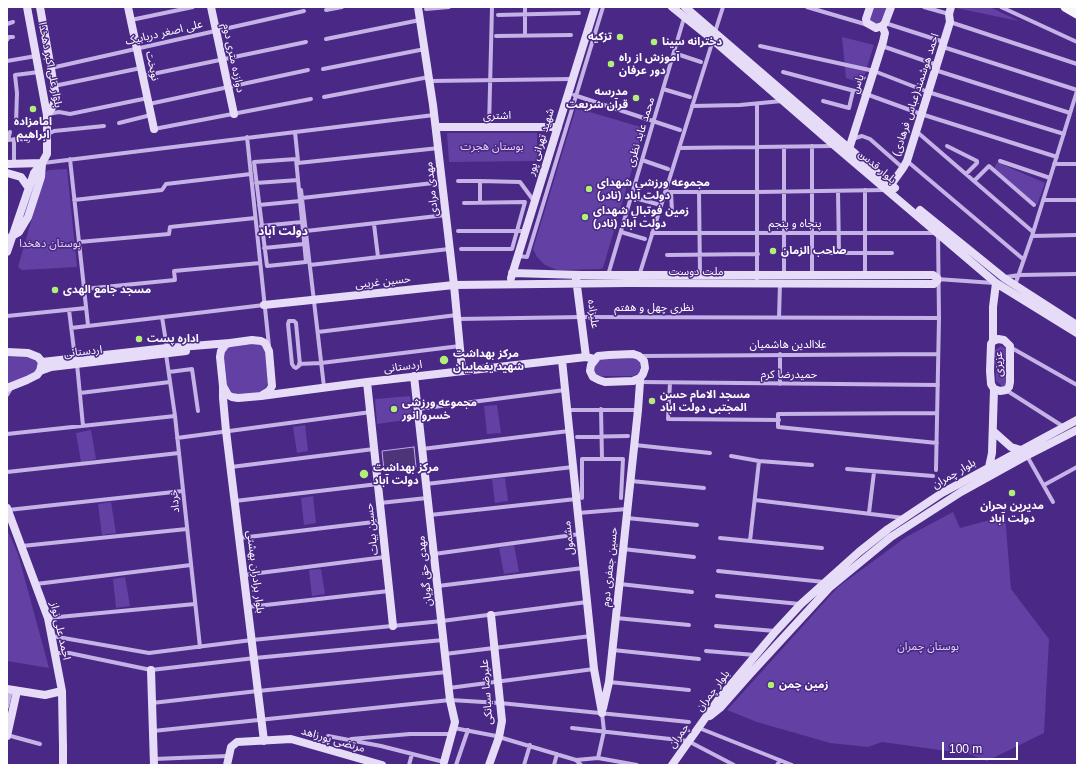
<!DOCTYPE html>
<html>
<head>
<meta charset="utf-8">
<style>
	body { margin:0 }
	#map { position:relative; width:1084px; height:772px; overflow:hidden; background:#4a2885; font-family:Helvetica,sans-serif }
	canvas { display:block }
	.frame { position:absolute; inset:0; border:8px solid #fff; pointer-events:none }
	.scale { position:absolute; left:942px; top:742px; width:76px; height:18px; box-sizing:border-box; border:2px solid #fff; border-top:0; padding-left:5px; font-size:12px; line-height:14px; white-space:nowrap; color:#fff; -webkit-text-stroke:3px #4a2885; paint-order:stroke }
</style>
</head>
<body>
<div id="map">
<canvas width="1084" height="772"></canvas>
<div class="frame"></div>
<div class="scale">100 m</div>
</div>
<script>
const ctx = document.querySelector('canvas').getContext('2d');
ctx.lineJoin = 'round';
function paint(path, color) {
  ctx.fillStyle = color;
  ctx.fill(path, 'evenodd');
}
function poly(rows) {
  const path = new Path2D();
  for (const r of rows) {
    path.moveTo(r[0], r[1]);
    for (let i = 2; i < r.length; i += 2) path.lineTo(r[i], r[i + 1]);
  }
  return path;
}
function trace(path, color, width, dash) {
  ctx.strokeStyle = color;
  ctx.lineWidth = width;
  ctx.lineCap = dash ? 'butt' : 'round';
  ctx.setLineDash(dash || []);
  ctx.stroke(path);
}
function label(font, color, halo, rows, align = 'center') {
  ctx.font = font + ' Helvetica,"Noto Sans Arabic",sans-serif';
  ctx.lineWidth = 3;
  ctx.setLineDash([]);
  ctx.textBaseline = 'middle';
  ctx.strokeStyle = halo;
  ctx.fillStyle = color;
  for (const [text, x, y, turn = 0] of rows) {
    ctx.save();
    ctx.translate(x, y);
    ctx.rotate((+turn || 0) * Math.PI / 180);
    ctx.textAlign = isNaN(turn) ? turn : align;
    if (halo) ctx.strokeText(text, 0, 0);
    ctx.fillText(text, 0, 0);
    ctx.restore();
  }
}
const green = poly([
	[873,7,887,7,883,20,875,25,871,23,869,18],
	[956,7,990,7,1019,21,956,8],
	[842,37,874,45,862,83,846,78],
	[576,108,644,128,603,268,600,269,557,270,545,265,537,257,533,249],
	[447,133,537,133,537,161,449,162],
	[997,162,1045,183,1037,205,994,169],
	[67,169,77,267,22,270,18,267,45,173,48,170],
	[256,344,262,346,265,351,268,382,266,387,260,392,238,394,231,392,227,386,224,355,226,350,231,346],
	[1001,346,1007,349,1008,381,1005,386,1002,386,996,381,995,350],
	[7,355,33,357,40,363,35,373,7,385],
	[634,358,638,360,640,364,640,369,639,373,633,376,600,376,596,374,594,370,595,366,598,362,603,359],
	[410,396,413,419,377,424,375,399],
	[497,405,501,433,487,434,484,406],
	[305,425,308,451,297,453,293,427],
	[91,430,96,459,81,462,76,433],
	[505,478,508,501,495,503,492,479],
	[313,496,316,523,304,525,301,498],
	[111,502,116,533,102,535,98,504],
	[953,512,960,528,1005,516,1011,589,1049,639,1044,733,987,761,969,754,882,742,868,747,830,743,757,722,727,710,838,587,906,537],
	[7,529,18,554,49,668,7,661],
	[514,545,519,572,504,574,499,548],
	[321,569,325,594,312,596,309,570],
	[125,577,130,606,116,608,113,579]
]);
const water = poly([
	[414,447,416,467,384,470,382,451,414,447]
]);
const street = poly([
	[807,7,868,25],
	[924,7,949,14],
	[1001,7,1077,42],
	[426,9,449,7],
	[326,10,342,7],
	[498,15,579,13],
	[131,20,193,7],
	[950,22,1077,64],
	[885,23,944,42],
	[7,24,13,22],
	[715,32,723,7],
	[525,35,525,7],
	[496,36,571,35],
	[326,39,420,20],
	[7,40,9,37,13,37],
	[760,46,874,71,928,92,1064,134],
	[882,46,937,65],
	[943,47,1077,90],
	[674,53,701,62],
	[7,61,36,56],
	[51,68,304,11],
	[323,69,425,49],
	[935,70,1070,113],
	[783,72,866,94,921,114,1057,157],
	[143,76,306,42],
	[430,81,572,79],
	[54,86,141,68],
	[663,89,690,97],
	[574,95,680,130],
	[324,97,429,77],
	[823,101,849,108,853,91],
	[149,104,308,70],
	[757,104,757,283],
	[692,106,740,105,782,101],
	[48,114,59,112,70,114,148,98],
	[39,123,16,124,17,93,15,75,39,72],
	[119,123,151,115],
	[489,127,492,7],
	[154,129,311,99],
	[916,131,1033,232],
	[295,132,298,161],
	[48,134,54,131,104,126],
	[247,137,269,346],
	[14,139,14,164],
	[852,139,862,136,870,139,903,168],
	[7,140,23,139,28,141],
	[8,140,10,132],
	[812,146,812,275],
	[947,146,977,161,977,163,966,174],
	[784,147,784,275],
	[679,148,834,146],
	[70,159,88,325],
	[296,159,306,262,267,266,254,162,296,159],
	[642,160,668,169],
	[907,161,1023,259],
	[1000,161,1050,178],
	[43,163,434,115],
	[298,163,439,148],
	[1054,164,1077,164],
	[458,181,480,181,480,202],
	[480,181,520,182,534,201],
	[974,181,989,166,1034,205],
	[256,183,298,180],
	[301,190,324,387],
	[865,190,865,275],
	[838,191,839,253],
	[665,192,757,192,885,190],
	[671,192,672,211],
	[699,192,700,275],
	[631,197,657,204],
	[302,198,442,182],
	[74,200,162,190,166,184,251,174],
	[1043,200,1077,200],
	[259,205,300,201],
	[374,224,378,257],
	[261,226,302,222],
	[306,231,446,215],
	[458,231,525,231],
	[621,232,645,239],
	[652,233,938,233,939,318,936,470],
	[1032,236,1077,235],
	[79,242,169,234,170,227,255,218],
	[264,248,304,244],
	[461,249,512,249,525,202,464,203],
	[785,253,892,253],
	[667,255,758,254],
	[518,256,527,257,603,7],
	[310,265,449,249],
	[608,275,684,18],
	[639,276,713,40],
	[1006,277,1019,275,1077,274],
	[937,279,994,283],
	[1015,285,1032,236,1077,91],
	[84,289,175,280,174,271,260,263],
	[69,310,75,358],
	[7,316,86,308],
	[162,317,167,348],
	[779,318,780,283],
	[457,319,582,317,939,318],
	[289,321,294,321,296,323,300,365,296,368,294,367,292,364,288,324,289,321],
	[71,328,264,305],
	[318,332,457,315],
	[1010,347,1077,385],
	[166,354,175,416,200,647],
	[780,354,780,384],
	[641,356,938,354],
	[77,364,83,426],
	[299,364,321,363,460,346],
	[169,372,192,369,198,411],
	[640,382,938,385],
	[670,383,668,419,779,420],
	[1006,390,1064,427],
	[80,393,170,382],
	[7,395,12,387],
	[418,409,565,390],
	[601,409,602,459],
	[567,410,638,410],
	[937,413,778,414,778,427,937,443],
	[7,434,175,416],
	[577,437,628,436],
	[177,438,371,412],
	[635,445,710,453],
	[422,449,569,431],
	[731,456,759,461,812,465],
	[1027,456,1053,502],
	[231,467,374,449],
	[847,469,933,476],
	[7,472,179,453],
	[631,481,704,488],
	[426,484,573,467],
	[1044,485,1077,467],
	[582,498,582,459,623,459,621,498],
	[755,500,904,518],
	[235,501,378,484],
	[380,503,427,498],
	[8,510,183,491],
	[578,513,627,509],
	[869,513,874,472],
	[430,515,576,499],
	[627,518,697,525],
	[240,538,382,521],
	[720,538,822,548],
	[750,541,759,461],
	[22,546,187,529],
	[623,549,694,557],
	[434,554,580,534],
	[718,571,824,582],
	[244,575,385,557],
	[36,584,191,565],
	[620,584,692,592],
	[438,586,583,568],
	[717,596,800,604],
	[248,607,389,591],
	[48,618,195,604],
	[616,618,689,625],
	[716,626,775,631],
	[52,636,149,653,252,640,442,621,587,602],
	[613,650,699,659],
	[706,651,755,655],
	[55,653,69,653,151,670,255,658,443,640],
	[445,654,591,636],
	[609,682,689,690],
	[449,688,594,669],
	[152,703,258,691,447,672],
	[7,707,11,690],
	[454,728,496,736],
	[572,728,688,741,734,765],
	[699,728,792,765],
	[153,731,450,700,500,703,689,722],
	[7,735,40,744],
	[328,736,381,746,444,762],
	[499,737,576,760,598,758,637,765],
	[351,739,410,734,452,734],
	[598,758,604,731,602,713],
	[154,759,228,756],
	[576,760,581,765],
	[409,765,412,754],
	[456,765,468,730],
	[524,765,530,745],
	[554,765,557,754],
	[777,765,780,760]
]);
const secondary = poly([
	[40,7,56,97,53,106,47,115],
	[128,7,154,129],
	[211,7,234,114],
	[418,7,433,105,454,285,462,370],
	[672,7,713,40,835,146,996,283,1077,333],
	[685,7,895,188],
	[870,7,866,19,867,23,876,28,882,26,885,23,891,7],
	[436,127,558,127],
	[849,149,883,42,885,33,882,26],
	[7,164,42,163],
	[7,173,21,177,28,187],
	[888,189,903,168,907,161,950,22,949,14,951,7],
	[920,210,1004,278,1077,325],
	[12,236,19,232,28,217,41,177,42,164],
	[7,252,34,173,42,163,47,154,47,115,27,7],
	[512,273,581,275,933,275,937,278],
	[511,278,595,7],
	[576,278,586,357],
	[264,305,454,285,628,283,934,284,937,281],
	[252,340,261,341,265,343,269,351,272,386,269,391,261,396,238,398,232,397,228,395,223,386,220,357,221,351,226,344,230,343,252,340],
	[993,341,993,307,996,283],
	[7,352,28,353,38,357,42,362,40,371,37,375,27,380,7,388],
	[633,354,639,356,644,361,645,368,643,374,640,378,633,381,605,382,599,380,593,377,590,371,591,365,598,356,609,355,633,354],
	[562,360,594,669,602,713],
	[42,362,167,348,230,343],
	[40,371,51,367,186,351],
	[414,376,450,700,455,722,444,762],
	[367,382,393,626],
	[223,386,223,398,226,431,264,741],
	[261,396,367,382,586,357,594,359],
	[993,431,1011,447,1021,450],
	[989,467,992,453,994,389,991,384,990,371,991,344,993,341,998,339,1004,340,1010,346,1010,382,1009,387,1006,390,1000,391,994,389],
	[7,508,48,618,62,691,63,747,63,765],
	[151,670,154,765],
	[7,689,45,695,62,691],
	[603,708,609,682,638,410,640,382,640,378],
	[710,716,720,708,750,674,829,588,891,537,961,492,1026,456,1077,430],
	[7,736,17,691],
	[227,765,231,747,237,742,291,739,382,765],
	[489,765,499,737,502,721,491,615],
	[672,765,718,700,776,631,801,604,859,552,888,529,942,493,1077,420]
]);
const primary = poly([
	[1065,7,1077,14]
]);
const markers = [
	[620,37,4,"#b2ef79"],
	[654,42,4,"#b2ef79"],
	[611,64,4,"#b2ef79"],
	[636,98,4,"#b2ef79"],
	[33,109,4,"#b2ef79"],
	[589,189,4,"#b2ef79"],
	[585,217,4,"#b2ef79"],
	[773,251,4,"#b2ef79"],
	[55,290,4,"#b2ef79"],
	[139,339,4,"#b2ef79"],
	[444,360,5,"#b2ef79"],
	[652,401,4,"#b2ef79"],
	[394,409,4,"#b2ef79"],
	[364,474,5,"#b2ef79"],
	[1012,493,4,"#b2ef79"],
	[771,685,4,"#b2ef79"]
];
const streetNames = [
	["علی اصغر دریابیک",164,33,-13],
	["دوازده متری دوم",233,58,78],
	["بلوار علی اکبر دهخدا",50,65,79],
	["نوبخت",152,66,78],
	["یاس",858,84,-72],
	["احمد هوشمند(عباس فرهادی)",916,95,-72],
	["اشتری",497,116],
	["محمد عابد نظری",641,132,-73],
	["شهید تهرانی پور",541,142,-73],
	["بلوار قدس",877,167,40],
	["مهدی مرادی",432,189,-96],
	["پنجاه و پنجم",795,224],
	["ملت دوست",696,272],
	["حسین غریبی",383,282,-6],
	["نظری چهل و هفتم",654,308],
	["علیزاده",593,314,82],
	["علاالدین هاشمیان",788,345],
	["اردستانی",83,352,-6],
	["عزیزی",999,364,-91],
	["اردستانی",403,367,-7],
	["حمیدرضا کرم",789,375],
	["بلوار چمران",954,474,-30],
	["خرداد",175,501,-96],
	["حسین بیات",372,529,-96],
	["مشمول",569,538,-96],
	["حسین جعفری دوم",610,567,-84],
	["مهدی حق گویان",425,571,-96],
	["بلوار برادران بهشتی",255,572,83],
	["احمد علی نواز",60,631,77],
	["بلوار چمران",713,691,-53],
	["علیرضا سیانکی",487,692,-94],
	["چمران",679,736,-54],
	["مرتضی پورزاهد",333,740,16]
];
const poiNames = [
	["تزکیه",612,37,"right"],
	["دخترانه سینا",662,42],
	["آموزش از راه",619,58],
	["دور عرفان",619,71],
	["مدرسه",628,92,"right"],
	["قرآن شریعت",628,105,"right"],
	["امامزاده",33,122,"center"],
	["ابراهیم",33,135,"center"],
	["مجموعه ورزشی شهدای",597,183],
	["دولت آباد (نادر)",597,196],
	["زمین فوتبال شهدای",593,211],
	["دولت آباد (نادر)",593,224],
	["صاحب الزمان",781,251],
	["مسجد جامع الهدی",63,290],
	["اداره پست",147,339],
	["مرکز بهداشت",453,354],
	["شهید یغماییان",453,367],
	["مسجد الامام حسن",660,395],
	["المجتبى دولت اباد",660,408],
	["مجموعه ورزشی",402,403],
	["خسرو انور",402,416],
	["مرکز بهداشت",373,468],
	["دولت آباد",373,481],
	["مدیرین بحران",1012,506,"center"],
	["دولت آباد",1012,519,"center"],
	["زمین چمن",779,685]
];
const parkNames = [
	["بوستان هجرت",492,147],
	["بوستان دهخدا",50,244],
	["بوستان چمران",928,647]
];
const neighbourhoodNames = [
	["دولت آباد",283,232]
];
paint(green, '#6340a3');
paint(water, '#4d3378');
trace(water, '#bda7e8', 1);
trace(street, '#c5b2e7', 4);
trace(secondary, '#e6dcf7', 8);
trace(primary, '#f8f4fe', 9);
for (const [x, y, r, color] of markers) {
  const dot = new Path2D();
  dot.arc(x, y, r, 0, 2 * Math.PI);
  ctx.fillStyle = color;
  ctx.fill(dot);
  trace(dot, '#4a2885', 1.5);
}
label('11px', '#fff', '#4a2885', streetNames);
label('bold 11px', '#fff', '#4a2885', poiNames, 'left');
label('11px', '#e1d6f6', '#4a2885', parkNames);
label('bold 12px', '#fff', '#4a2885', neighbourhoodNames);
</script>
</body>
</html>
